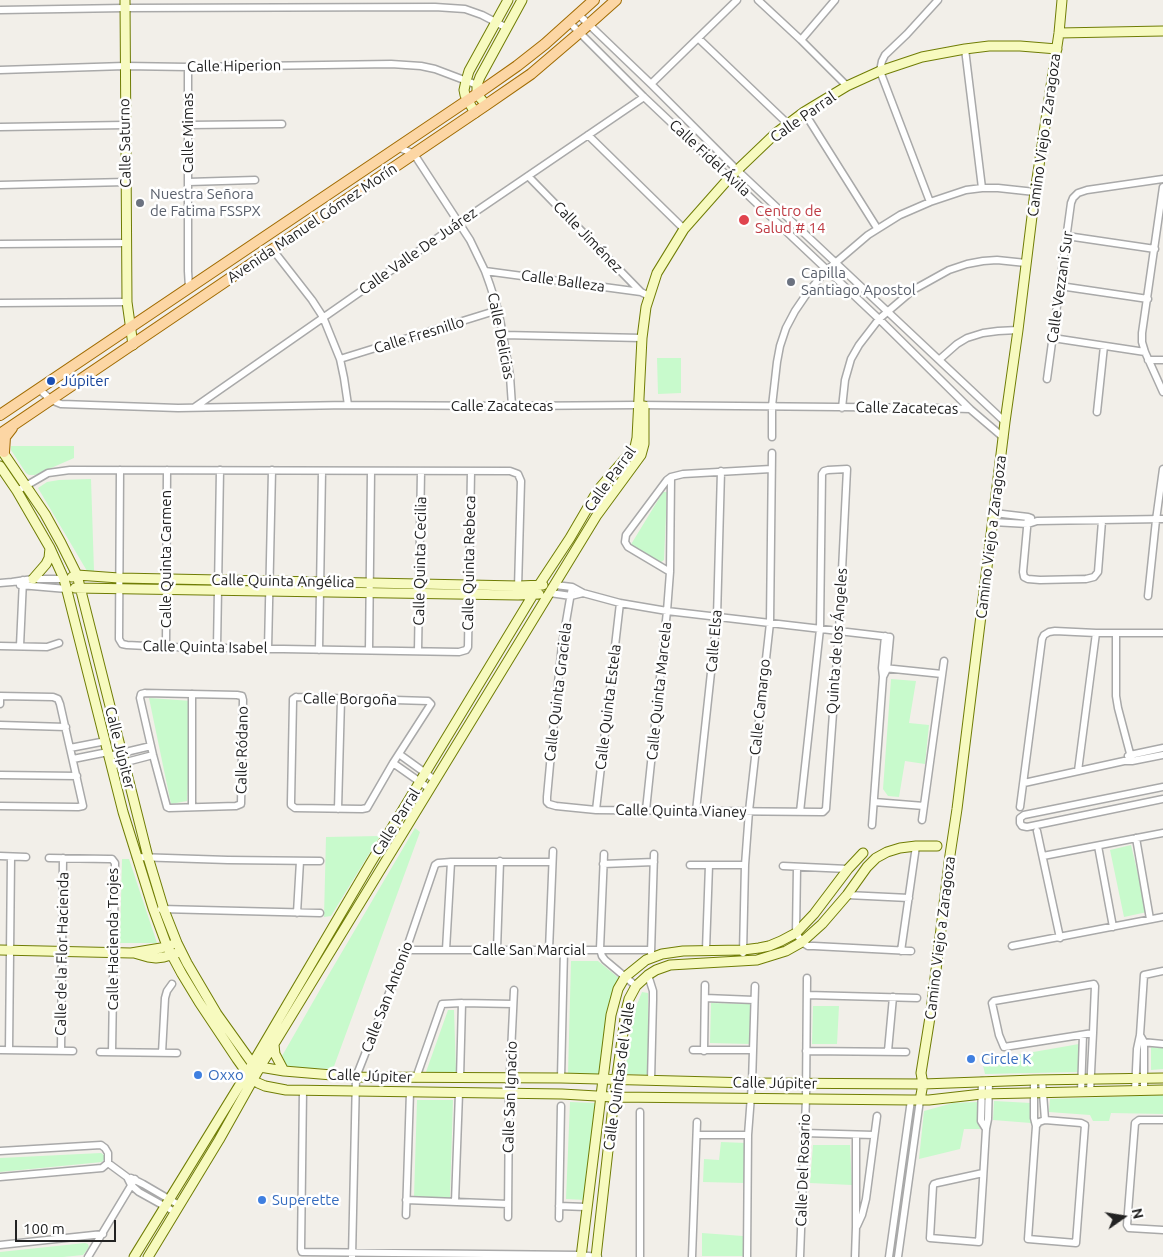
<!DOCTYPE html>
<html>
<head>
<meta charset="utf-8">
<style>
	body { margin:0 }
	#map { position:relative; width:1163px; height:1257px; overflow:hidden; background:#f2efe9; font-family:Ubuntu,sans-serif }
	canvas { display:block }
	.north { position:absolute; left:1098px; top:1192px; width:50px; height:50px; -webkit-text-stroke:4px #fff; paint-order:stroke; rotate:77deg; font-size:14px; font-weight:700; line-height:20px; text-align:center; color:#222 }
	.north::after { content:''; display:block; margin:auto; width:18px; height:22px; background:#222; clip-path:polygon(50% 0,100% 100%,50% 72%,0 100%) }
	.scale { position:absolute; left:15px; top:1220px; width:101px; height:22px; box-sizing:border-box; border:2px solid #222; border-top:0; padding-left:6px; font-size:15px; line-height:18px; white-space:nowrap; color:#222; -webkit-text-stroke:4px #fff; paint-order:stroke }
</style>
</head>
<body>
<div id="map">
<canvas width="1163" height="1257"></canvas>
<div class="north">N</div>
<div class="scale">100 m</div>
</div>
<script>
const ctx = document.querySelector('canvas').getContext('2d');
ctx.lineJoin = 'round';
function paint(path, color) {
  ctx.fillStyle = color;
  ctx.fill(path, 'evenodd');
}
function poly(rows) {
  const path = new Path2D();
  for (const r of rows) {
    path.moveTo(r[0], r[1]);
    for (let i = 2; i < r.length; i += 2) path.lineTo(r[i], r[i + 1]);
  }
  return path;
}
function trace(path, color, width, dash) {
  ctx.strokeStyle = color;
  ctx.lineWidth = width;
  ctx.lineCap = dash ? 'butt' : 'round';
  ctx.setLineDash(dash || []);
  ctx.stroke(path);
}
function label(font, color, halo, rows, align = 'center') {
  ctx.font = font + ' Ubuntu,sans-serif';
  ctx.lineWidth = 5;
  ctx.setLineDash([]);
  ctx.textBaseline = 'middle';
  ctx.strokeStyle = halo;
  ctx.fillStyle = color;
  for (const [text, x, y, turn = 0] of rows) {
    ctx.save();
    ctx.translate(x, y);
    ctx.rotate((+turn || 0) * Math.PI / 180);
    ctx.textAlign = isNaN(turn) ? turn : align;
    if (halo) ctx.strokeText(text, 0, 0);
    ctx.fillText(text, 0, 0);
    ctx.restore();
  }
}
const park = poly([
	[657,358,681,358,681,393,658,394],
	[11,446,74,446,74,458,35,475,29,475,26,473,11,450],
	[91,479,94,571,87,571,38,488,47,482,59,480],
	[663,492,667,492,664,560,660,563,630,546],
	[891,679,916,681,909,723,929,725,925,764,905,761,899,797,888,796,883,789],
	[149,698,192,701,187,801,171,804],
	[415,828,420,832,333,1069,299,1068,287,1066,282,1056,329,974],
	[380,836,331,916,324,917,326,837],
	[1131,845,1147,912,1124,917,1110,850],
	[122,859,129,859,157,943,120,943],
	[571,961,598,961,620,979,610,999,600,1074,568,1074],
	[642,992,648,993,649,1075,625,1074,633,1014],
	[711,1003,752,1004,750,1044,710,1043],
	[813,1006,839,1006,837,1044,812,1044],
	[448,1010,454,1010,456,1072,426,1072],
	[1079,1044,1078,1072,985,1074,982,1061],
	[1151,1047,1163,1048,1163,1069,1151,1070],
	[1163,1095,1163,1114,1111,1113,1109,1121,1093,1121,1090,1115,1049,1112,1050,1099],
	[417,1100,453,1100,450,1198,414,1197],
	[994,1101,1031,1103,1031,1123,993,1120],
	[570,1102,596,1103,585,1200,566,1199],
	[978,1102,980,1129,964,1129,960,1149,919,1159,924,1111,953,1103],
	[721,1142,746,1143,745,1183,703,1182,704,1159,719,1160],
	[813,1145,850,1145,852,1185,810,1183],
	[101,1153,104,1155,105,1158,102,1162,0,1172,0,1158],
	[702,1233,743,1236,743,1256,702,1256],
	[85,1243,88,1244,89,1247,87,1250,83,1255,63,1257,0,1257,0,1252]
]);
const street = poly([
	[758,0,801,40,847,86],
	[0,10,125,8,435,7,465,9,482,15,507,28],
	[578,14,651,84,737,170,1005,422],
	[569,22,644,97,879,319,970,409,1004,438],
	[698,38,788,124],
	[801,40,835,0],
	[965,49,982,188],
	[188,67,188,271,189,288],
	[0,70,125,66,188,67,391,64,421,66,435,69,480,86],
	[651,84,737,0],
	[804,112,877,228],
	[188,125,282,124],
	[0,127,125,125],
	[588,135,684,229],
	[398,147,414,154,470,240,485,271,490,285,498,310,503,335,510,376,512,406],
	[528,176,641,292,649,296],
	[188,182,255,180],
	[0,185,126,182],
	[1163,187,1142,333,1142,342,1145,352,1163,392],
	[930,202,880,71,882,61,885,55,907,34,938,0],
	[1067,236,1155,249],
	[0,244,126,243],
	[273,250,312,300,323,317,340,359,344,378,348,405],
	[485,271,641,292],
	[1060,286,1148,299],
	[0,303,127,302],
	[503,335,642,338],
	[1053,338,1145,352],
	[340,359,498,310],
	[940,359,957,344,967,338,983,333,998,331,1018,330],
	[1148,360,1163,360],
	[1047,379,1071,203,1073,198,1078,193,1087,190,1163,179],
	[39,389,51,400,61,404,178,408,348,405,512,406,638,405,938,408,970,409],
	[195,407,459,223,644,97],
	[842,408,845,380,851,359,859,345,879,319,913,290,949,270,967,264,983,261,997,260,1026,263],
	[1097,412,1104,346],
	[772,437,772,406,777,362,780,346,786,328,795,311,808,292,827,270,868,235,900,215,930,202,966,190,982,188,998,188,1035,192],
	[120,470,119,639,122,644,127,645,166,647,459,652,466,650,468,647,471,471],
	[17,491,48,473,70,470,510,471,518,474,521,481,518,588],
	[994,513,1028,517,1031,518],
	[1028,517,1023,572,1024,577,1028,579,1040,580,1086,579,1094,577,1098,572,1102,521],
	[993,522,1028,524,1037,521,1163,519],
	[670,572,628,547,625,542,626,535,667,480,671,477,683,474,771,469],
	[0,583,12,582,33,579,64,579],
	[20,585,67,589],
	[555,585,572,587,583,593,620,603,667,611,890,637,887,669,883,677],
	[572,587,562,645,554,721,547,797,547,802,549,804,556,806,596,810,822,812,823,812,826,809,839,631,847,469,828,470,824,471,822,474,820,629,800,812],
	[550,593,571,596,583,593],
	[1148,596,1156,520,1163,469],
	[1116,633,1116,696,1118,708,1132,761],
	[0,646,47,647,59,643],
	[20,646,23,580],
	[166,647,167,470],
	[217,648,220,470],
	[268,649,272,470],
	[319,650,322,471],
	[369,650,371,471],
	[418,651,421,471],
	[884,668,942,674],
	[145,693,237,695,242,696,243,700,241,804,236,806,169,808,167,807,153,755,140,698,141,694,145,693],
	[192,694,192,807],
	[296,697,428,701,431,704,393,763,367,808,362,809,295,808,291,805,291,802,293,701,293,699,296,697],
	[0,704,0,696,53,697,58,699,60,704,83,806,78,807,0,806],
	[0,725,66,727],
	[70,748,106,741],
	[399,754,435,780],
	[109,756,151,746],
	[1128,756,1130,755,1163,748],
	[73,759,108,752],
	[393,763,430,789],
	[111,766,153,755],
	[1078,771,1096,633],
	[0,775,77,776],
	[1024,783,1124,761,1132,761,1163,755],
	[1163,787,1024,815,1020,818,1020,823,1022,826,1027,827,1163,799],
	[874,802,924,806],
	[1020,807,1042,639,1044,635,1049,632,1055,631,1096,633,1163,633],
	[338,809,341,699],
	[596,810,620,603],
	[646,810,667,611,670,572,671,477],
	[696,811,717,617,721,471],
	[922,820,944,661],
	[872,825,883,677,882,668,885,636],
	[1037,831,1060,938],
	[1136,838,1150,919],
	[1098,846,1113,927],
	[604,854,600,949,602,956,605,960,636,986],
	[0,856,26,857],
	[1043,856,1163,833],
	[136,857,228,860,320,861],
	[49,858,109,859,112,859,115,863,112,1052],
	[603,864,654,862],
	[690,865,745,865],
	[783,866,848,869],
	[797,867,796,933,802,942,808,946,814,946,911,951],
	[847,895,909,898],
	[161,909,320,913],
	[297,913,300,861],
	[1012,946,1163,917],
	[406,950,651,950],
	[446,950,451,862],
	[497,950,500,861],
	[549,950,553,851],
	[706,950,709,865],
	[901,951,916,846],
	[651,953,654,854],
	[743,953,745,865,749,811,770,623,772,453],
	[648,975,653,991,653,1000,651,1080],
	[807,995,917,998],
	[705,998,754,1000],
	[1140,1035,1144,1042,1144,1090],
	[1142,1042,1163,1044],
	[0,1050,73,1051],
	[9,1050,11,857],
	[693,1050,753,1050],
	[61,1051,63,858],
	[704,1051,705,985],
	[806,1051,906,1052],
	[888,1051,893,997],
	[100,1052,177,1053],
	[162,1053,165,998,167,991,172,984],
	[416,1078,442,1004,462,1003,513,1004],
	[460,1078,462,1003],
	[561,1078,564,950],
	[1034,1080,1034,1118,1036,1126,1028,1239,1076,1243,1085,1125,1081,1123,1045,1120,1039,1122,1036,1126],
	[1042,1080,1045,1120],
	[982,1081,981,1121,986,1129],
	[303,1090,301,1249,302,1252,579,1255,598,1257],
	[1135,1091,1137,1049,1140,1035,1144,975,1163,971],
	[1081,1092,1083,1035],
	[1090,1092,1093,1033,1095,986,1094,984,994,1001,992,1003,999,1035,1004,1047,1093,1033],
	[1163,1120,1139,1120,1135,1123,1127,1225,1129,1228,1163,1230],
	[804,1133,874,1135],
	[697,1135,748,1135],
	[0,1151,101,1145,105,1148,108,1153,108,1163,127,1177,131,1185,139,1192,175,1212],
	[983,1173,937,1183,934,1184,933,1186,930,1238,979,1242,983,1180,986,1129,988,1119,989,1081],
	[0,1177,102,1168,108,1163],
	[131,1178,143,1184,179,1205],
	[406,1200,508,1204],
	[455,1202,459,1093],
	[559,1206,586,1207],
	[406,1215,410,1092],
	[508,1217,509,1094,514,990],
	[559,1218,561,1106],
	[857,1226,862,1215,866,1199,877,1116],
	[0,1245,103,1234],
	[88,1257,135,1179],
	[352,1257,356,1077,406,950,435,865,438,863,451,862,552,862],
	[640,1257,640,1112],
	[692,1257,697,1122],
	[747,1257,748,1135,752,1083,755,986],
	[800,1257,806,1098,807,978],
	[855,1257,856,1227,856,1135],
	[889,1257,911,1100],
	[898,1257,920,1100]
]);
const secondary = poly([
	[125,0,127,302,133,345],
	[1059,33,1163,31],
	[486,105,477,94,477,85,480,77,522,0],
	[475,113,465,95,464,90,466,81,469,71,508,0],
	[0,448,45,514,61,543,77,575,148,857,164,910,177,943,187,963,217,1014,252,1063,260,1067,284,1071,356,1077,561,1078,752,1083,923,1084,1034,1080,1163,1078],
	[0,466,17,491,50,548,64,579,123,812,153,908,167,946,182,974,199,1002,237,1059,247,1073,253,1080,258,1083,265,1086,286,1090,562,1094,614,1097,911,1100,929,1100,982,1094,1163,1090],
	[72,577,77,575,119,578,320,582,519,586,543,585],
	[33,579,46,564,49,558,50,548],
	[75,588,518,595,539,594],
	[0,950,131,953,161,948,171,945],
	[134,953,148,957,156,958,164,957,177,953],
	[274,1045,275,1054,284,1071],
	[920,1100,923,1084,921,1073,931,1011,950,855,957,809,1005,422,1018,330,1035,192,1059,33,1062,0],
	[134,1257,247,1073,370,864,539,585,570,538,598,490,635,447,637,438,642,338,646,307,657,273,684,229,730,177,776,133,804,112,847,86,880,71,922,57,965,49,989,46,1020,46,1057,49],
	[148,1257,219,1140,260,1067,597,515,641,455,644,444,644,406],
	[581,1257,611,1015,618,989,625,977,646,960,662,954,683,951,743,950,759,948,769,946,781,941,796,933,814,914,848,869,863,853],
	[596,1257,614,1097,626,1011,629,999,636,986,648,975,656,970,670,965,757,960,786,951,802,942,822,924,847,895,867,867,876,858,887,852,900,848,916,846,937,846]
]);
const primary = poly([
	[0,415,477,94,517,66,545,44,594,0],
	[0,434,486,105,531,74,579,33,616,0],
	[4,452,5,437,12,428]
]);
const markers = [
	[140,203,5,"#6b7280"],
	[744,220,6,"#e0444e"],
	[791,282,5,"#6b7280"],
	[51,381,5,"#1a4fb4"],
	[971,1059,5,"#3f7fe0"],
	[198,1075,5,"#3f7fe0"],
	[262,1200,5,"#3f7fe0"]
];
const streetNames = [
	["Calle Hiperion",234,66,-1],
	["Calle Parral",803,117,-35],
	["Calle Mimas",188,133,-90],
	["Camino Viejo a Zaragoza",1044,135,-82],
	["Calle Saturno",125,143,-91],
	["Calle Fidel Ávila",710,158,43],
	["Avenida Manuel Gómez Morín",312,223,-34],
	["Calle Jiménez",588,237,46],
	["Calle Valle De Juárez",418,251,-35],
	["Calle Balleza",563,281,8],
	["Calle Vezzani Sur",1060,287,-82],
	["Calle Fresnillo",419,335,-17],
	["Calle Delicias",501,336,79],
	["Calle Zacatecas",502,406],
	["Calle Zacatecas",907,408,1],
	["Calle Parral",610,479,-54],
	["Camino Viejo a Zaragoza",991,537,-83],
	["Calle Quinta Carmen",166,559,-90],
	["Calle Quinta Cecilia",420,561,-89],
	["Calle Quinta Rebeca",469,563,-89],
	["Calle Quinta Angélica",283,581,1],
	["Calle Elsa",714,641,-85],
	["Quinta de los Ángeles",837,641,-86],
	["Calle Quinta Isabel",205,647,1],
	["Calle Quinta Marcela",659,691,-84],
	["Calle Quinta Graciela",558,692,-83],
	["Calle Borgoña",350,699,1],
	["Calle Quinta Estela",608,707,-83],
	["Calle Camargo",760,707,-84],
	["Calle Júpiter",120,748,76],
	["Calle Ródano",242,750,-89],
	["Calle Quinta Vianey",681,811,1],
	["Calle Parral",396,822,-58],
	["Camino Viejo a Zaragoza",940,938,-83],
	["Calle Hacienda Trojes",113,939,-90],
	["Calle San Marcial",529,950],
	["Calle de la Flor Hacienda",62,954,-89],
	["Calle San Antonio",387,997,-69],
	["Calle Júpiter",370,1076,2],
	["Calle Quintas del Valle",619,1076,-82],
	["Calle Júpiter",775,1083,1],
	["Calle San Ignacio",510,1097,-88],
	["Calle Del Rosario",803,1170,-88]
];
const worshipNames = [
	["Nuestra Señora",150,194],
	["de Fatima FSSPX",150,211],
	["Capilla",801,273],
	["Santiago Apostol",801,290]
];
const healthNames = [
	["Centro de",755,211],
	["Salud # 14",755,228]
];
const transitNames = [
	["Júpiter",61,381]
];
const shopNames = [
	["Circle K",981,1059],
	["Oxxo",208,1075],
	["Superette",272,1200]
];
paint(park, '#c8facc');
trace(street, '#a9a9a9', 9);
trace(secondary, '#707d05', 11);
trace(primary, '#a06b00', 12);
trace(street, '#fff', 6);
trace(secondary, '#f7fabf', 9);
trace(primary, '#fcd6a4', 10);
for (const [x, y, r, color] of markers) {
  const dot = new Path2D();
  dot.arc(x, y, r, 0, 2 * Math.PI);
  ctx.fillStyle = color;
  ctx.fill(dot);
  trace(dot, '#fff', 2);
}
label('15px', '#222', '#fff', streetNames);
label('15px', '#5b616d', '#fff', worshipNames, 'left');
label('15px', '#be3a42', '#fff', healthNames, 'left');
label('15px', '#164399', '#fff', transitNames, 'left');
label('15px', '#366cbe', '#fff', shopNames, 'left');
</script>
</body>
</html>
